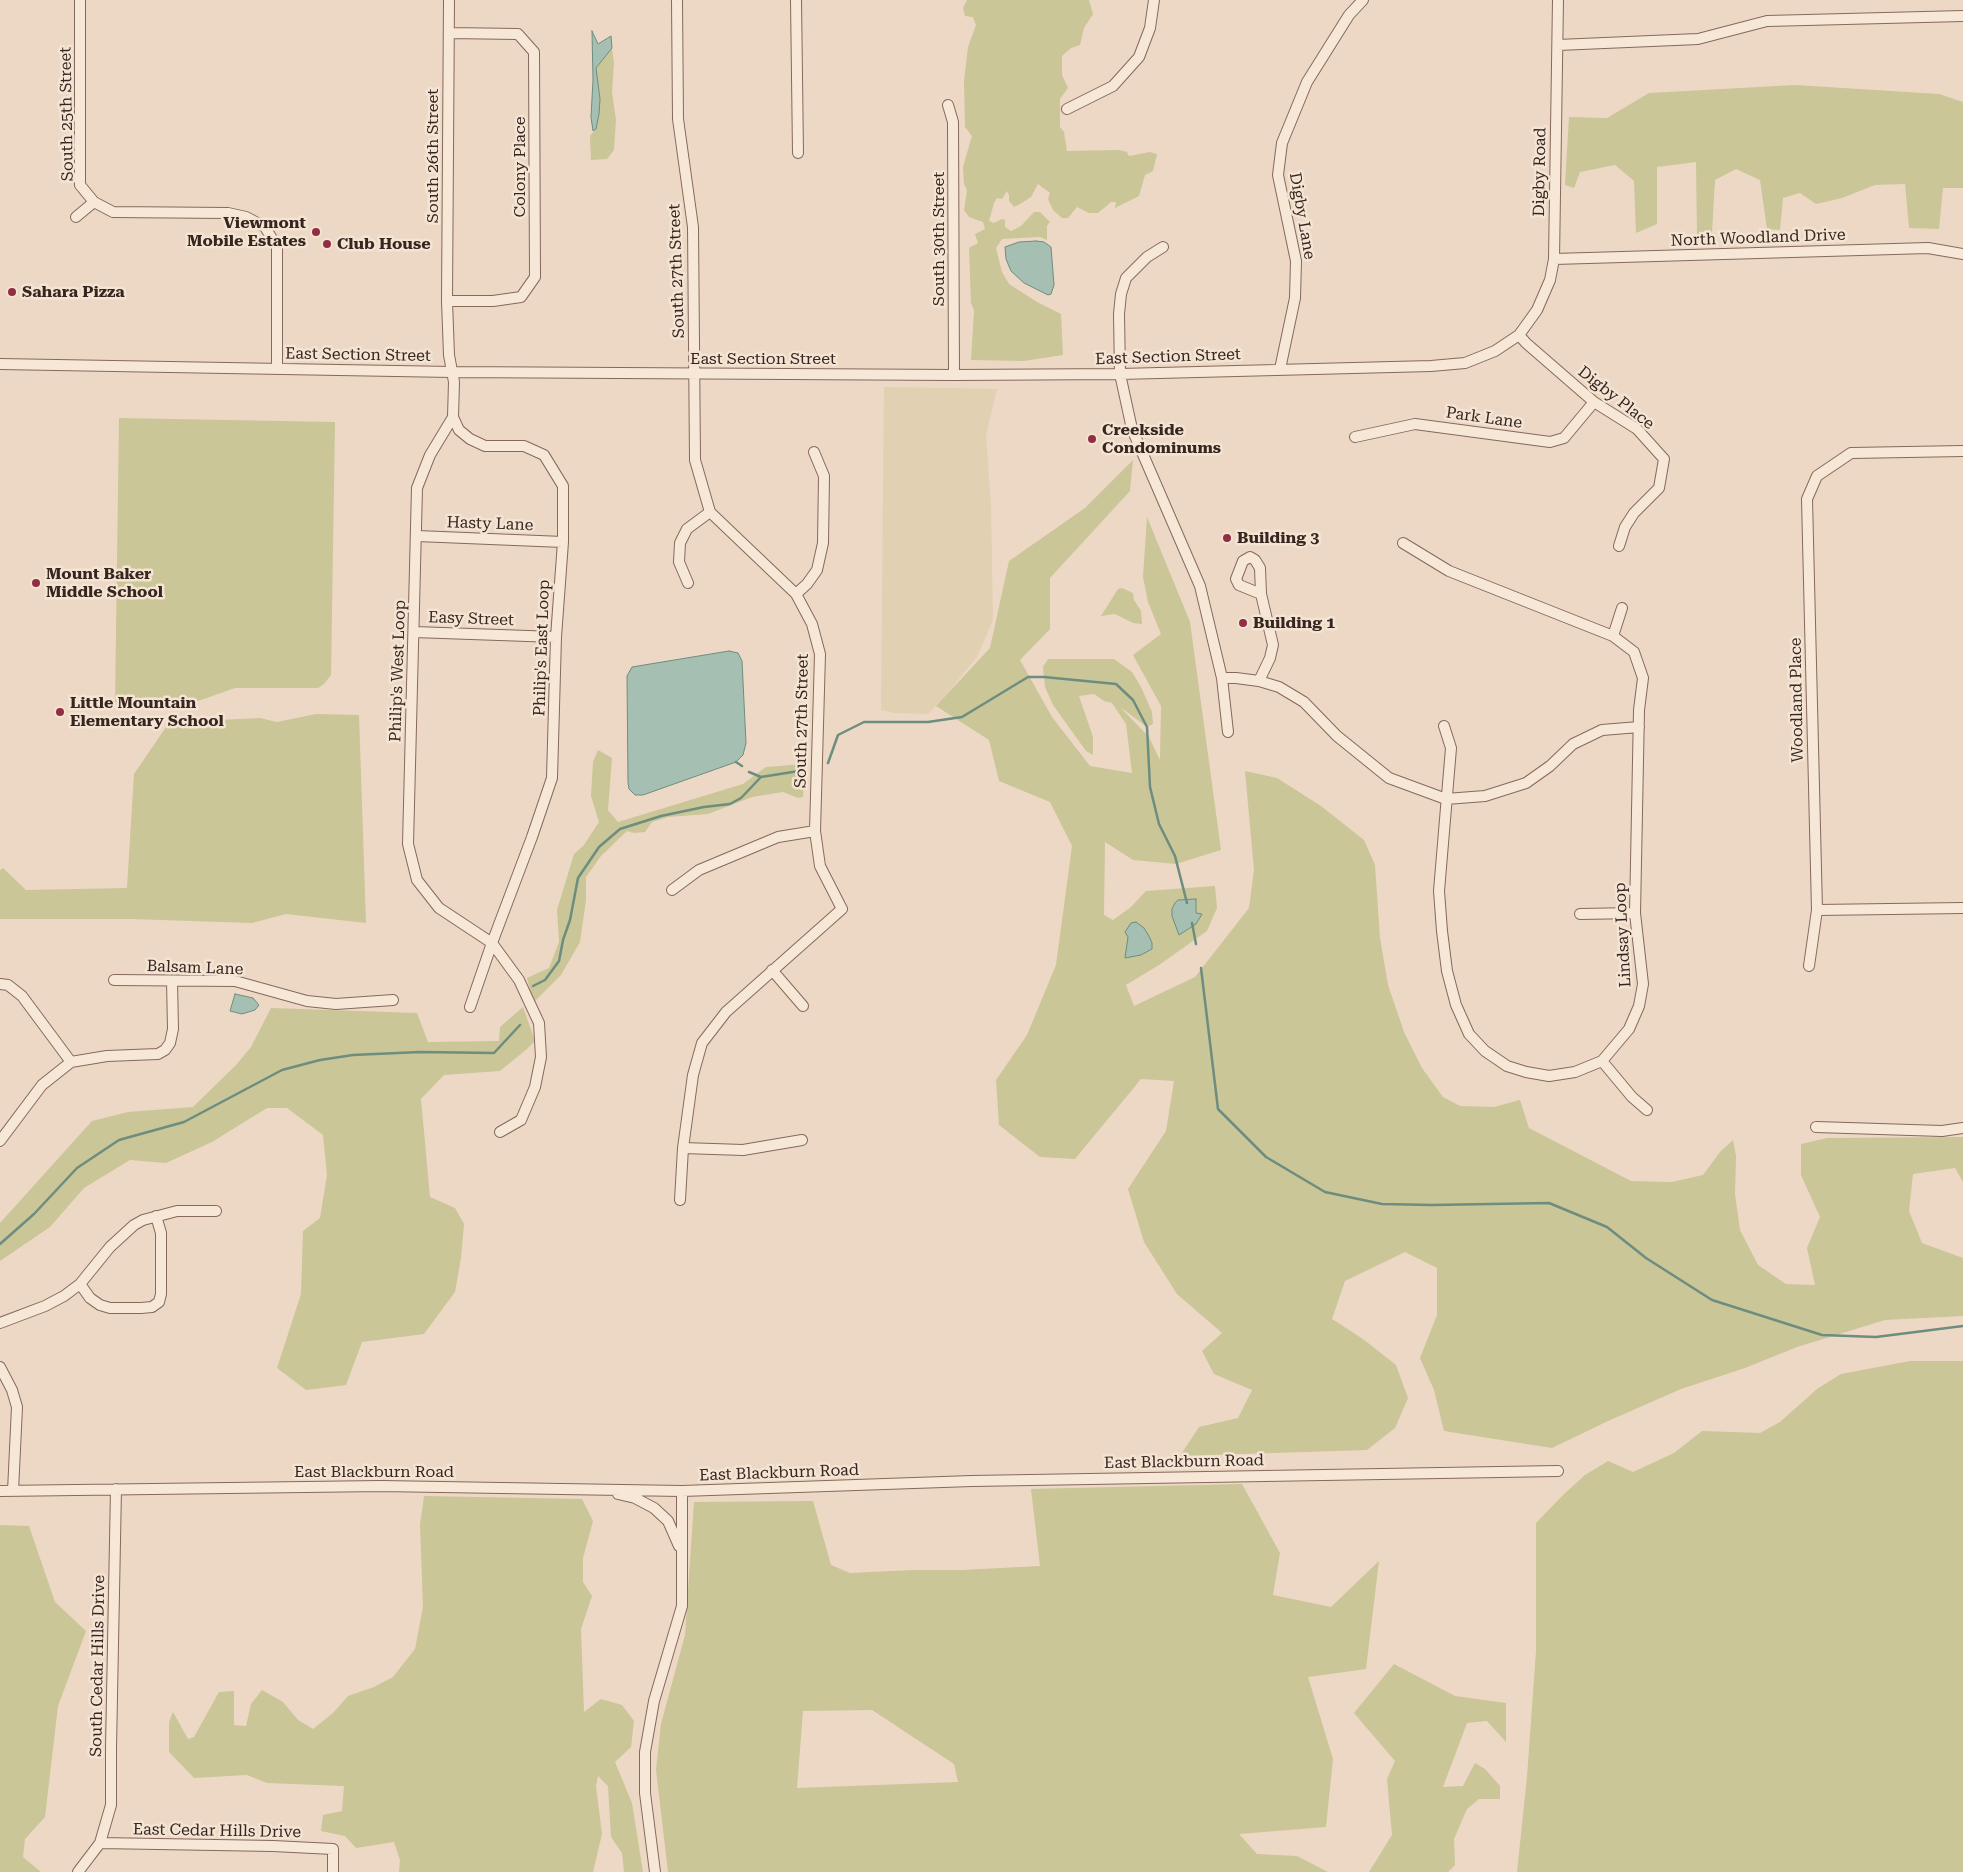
<!DOCTYPE html>
<html>
<head>
<meta charset="utf-8">
<style>
	body { margin:0 }
	canvas { display:block; background:#ecd8c4 }
</style>
</head>
<body>
<canvas width="1963" height="1872"></canvas>
<script>
const ctx = document.querySelector('canvas').getContext('2d');
ctx.lineJoin = 'round';
function paint(path, color) {
  ctx.fillStyle = color;
  ctx.fill(path, 'evenodd');
}
function poly(rows) {
  const path = new Path2D();
  for (const r of rows) {
    path.moveTo(r[0], r[1]);
    for (let i = 2; i < r.length; i += 2) path.lineTo(r[i], r[i + 1]);
  }
  return path;
}
function trace(path, color, width, dash) {
  ctx.strokeStyle = color;
  ctx.lineWidth = width;
  ctx.lineCap = dash ? 'butt' : 'round';
  ctx.setLineDash(dash || []);
  ctx.stroke(path);
}
function label(font, color, halo, rows, align = 'center') {
  ctx.font = font + ' "Roboto Serif",serif';
  ctx.lineWidth = 5;
  ctx.setLineDash([]);
  ctx.textBaseline = 'middle';
  ctx.strokeStyle = halo;
  ctx.fillStyle = color;
  for (const [text, x, y, turn = 0] of rows) {
    ctx.save();
    ctx.translate(x, y);
    ctx.rotate((+turn || 0) * Math.PI / 180);
    ctx.textAlign = isNaN(turn) ? turn : align;
    if (halo) ctx.strokeText(text, 0, 0);
    ctx.fillText(text, 0, 0);
    ctx.restore();
  }
}
const farmland = poly([
	[884,387,997,389,986,435,991,506,993,620,977,657,946,695,928,714,894,713,881,710]
]);
const green = poly([
	[967,0,1089,0,1093,14,1084,28,1080,45,1071,48,1062,56,1062,75,1068,88,1060,99,1060,127,1064,132,1067,151,1119,150,1127,152,1129,156,1150,152,1157,154,1153,171,1145,175,1139,196,1115,208,1116,202,1111,202,1098,213,1089,213,1077,207,1068,218,1062,218,1053,210,1048,199,1050,193,1038,184,1031,197,1020,204,1014,207,1009,201,1009,195,1007,191,1002,199,997,198,994,203,989,221,994,223,1002,219,1005,220,1005,227,1011,231,1021,226,1034,212,1040,212,1050,222,1047,226,1047,240,1040,237,1002,239,996,248,1002,272,1009,284,1037,302,1061,314,1063,355,1024,361,971,360,974,311,971,303,969,248,978,243,975,234,985,229,983,222,969,217,964,210,967,190,964,184,963,167,972,136,965,127,964,81,968,47,976,25,973,17,965,16,963,8],
	[612,48,614,63,612,92,616,120,614,150,607,159,591,160,590,136,596,129,596,68],
	[1795,85,1939,94,1963,102,1963,188,1943,188,1939,229,1909,228,1905,184,1875,185,1842,198,1816,204,1800,193,1783,198,1780,230,1767,229,1760,180,1736,169,1715,180,1712,233,1697,234,1696,162,1657,167,1657,224,1636,233,1634,181,1615,165,1580,172,1574,188,1565,185,1569,117,1607,118,1649,93],
	[119,418,335,422,331,675,324,684,318,688,235,688,201,700,186,703,115,703],
	[1133,460,1130,491,1050,578,1050,629,1020,660,1052,717,1090,766,1132,773,1126,724,1112,703,1104,701,1094,694,1079,696,1093,737,1093,755,1086,751,1053,705,1045,687,1043,667,1048,659,1114,659,1132,672,1141,687,1152,712,1153,724,1147,727,1120,707,1149,737,1160,760,1161,706,1133,655,1161,634,1148,602,1143,577,1147,517,1190,622,1221,850,1176,864,1133,860,1105,842,1104,915,1113,920,1131,907,1146,891,1215,886,1217,908,1207,931,1159,965,1126,985,1134,1006,1195,977,1249,908,1254,870,1245,771,1277,778,1321,806,1364,840,1375,865,1380,938,1388,985,1404,1032,1422,1068,1443,1097,1460,1106,1494,1107,1520,1100,1529,1128,1631,1181,1672,1182,1703,1175,1720,1152,1733,1140,1736,1156,1735,1194,1740,1230,1758,1265,1786,1284,1815,1285,1807,1248,1820,1217,1801,1175,1801,1144,1827,1138,1963,1137,1963,1182,1955,1168,1913,1174,1909,1211,1922,1243,1963,1258,1963,1316,1885,1320,1797,1347,1745,1368,1681,1389,1608,1421,1552,1448,1444,1431,1434,1390,1420,1358,1437,1315,1437,1268,1405,1252,1345,1281,1332,1319,1363,1339,1396,1365,1408,1398,1395,1428,1367,1450,1180,1456,1199,1427,1238,1418,1252,1390,1214,1374,1202,1351,1222,1333,1177,1294,1144,1242,1128,1189,1166,1131,1174,1081,1141,1079,1075,1159,1040,1157,999,1125,996,1080,1027,1035,1056,965,1072,846,1050,802,999,781,989,740,936,706,990,648,1009,561,1085,508],
	[1122,588,1133,593,1134,600,1141,611,1142,624,1133,623,1115,614,1101,616,1118,589],
	[316,714,359,715,366,923,286,914,252,923,131,919,0,919,0,870,3,868,26,890,127,888,134,774,168,724,185,724,218,720,260,718,277,722],
	[598,750,612,758,608,810,618,822,743,784,766,767,804,764,803,797,798,798,783,792,752,797,708,814,668,817,652,822,645,832,634,833,627,831,601,856,586,877,586,900,580,942,561,975,533,1003,527,978,549,968,559,942,557,910,574,854,584,845,599,822,591,796,593,762],
	[523,1007,535,1041,527,1049,500,1071,444,1075,421,1099,430,1197,455,1208,464,1224,461,1258,455,1292,424,1334,362,1342,346,1385,306,1390,277,1368,301,1294,303,1231,320,1218,327,1175,323,1135,287,1108,267,1108,212,1142,166,1163,130,1160,84,1188,50,1227,0,1261,0,1223,92,1121,128,1112,193,1107,236,1065,251,1047,271,1008,417,1013,428,1042,499,1041,500,1027],
	[1910,1361,1963,1361,1963,1872,1517,1872,1527,1777,1536,1651,1536,1523,1563,1495,1585,1475,1608,1461,1633,1472,1674,1453,1702,1431,1760,1433,1780,1422,1817,1389,1841,1374],
	[1242,1484,1280,1553,1273,1595,1331,1607,1379,1561,1366,1669,1308,1677,1333,1759,1326,1827,1239,1834,1257,1854,1297,1856,1328,1872,668,1872,656,1770,661,1724,685,1635,694,1502,813,1501,831,1565,850,1573,913,1570,962,1570,1040,1566,1031,1489],
	[872,1710,954,1764,958,1782,797,1788,803,1711],
	[424,1496,582,1499,593,1521,583,1558,583,1582,592,1596,581,1629,584,1712,601,1699,622,1705,634,1721,631,1747,615,1762,632,1803,643,1872,624,1872,622,1853,611,1837,608,1786,598,1776,596,1786,602,1834,593,1872,399,1872,400,1860,394,1842,356,1848,345,1836,321,1831,323,1815,342,1811,344,1786,267,1783,247,1775,194,1778,169,1752,169,1722,173,1712,188,1739,194,1737,219,1692,234,1691,234,1725,246,1726,251,1704,262,1690,283,1702,298,1720,313,1729,333,1713,348,1696,374,1687,393,1677,415,1649,423,1607,420,1525],
	[0,1525,29,1526,55,1602,86,1631,58,1706,45,1817,25,1839,23,1857,41,1872,0,1872],
	[1394,1664,1455,1696,1506,1703,1506,1742,1487,1721,1467,1723,1443,1787,1463,1786,1475,1763,1485,1769,1500,1786,1500,1799,1479,1799,1467,1809,1454,1839,1455,1865,1448,1872,1369,1872,1392,1835,1387,1779,1395,1761,1354,1713]
]);
const water = poly([
	[592,31,598,44,611,36,612,48,596,68,600,99,599,114,596,129,593,131,591,117,593,80,592,31],
	[1036,241,1044,242,1051,247,1054,285,1051,294,1048,295,1024,283,1011,271,1006,259,1005,247,1019,242,1036,241],
	[729,651,738,653,742,661,746,743,743,755,736,762,643,795,635,795,629,789,628,782,627,676,632,667,729,651],
	[1196,899,1196,913,1202,914,1196,924,1179,935,1172,916,1172,909,1175,903,1178,900,1196,899],
	[1136,922,1144,928,1149,936,1152,943,1152,949,1141,955,1125,958,1128,937,1125,932,1131,923,1136,922],
	[235,994,253,998,259,1005,255,1010,242,1014,230,1011,235,994]
]);
const stream = poly([
	[736,762,742,766],
	[828,763,838,735,864,722,928,722,962,717,1028,677,1044,677,1116,684,1133,700,1147,727,1150,787,1159,824,1175,856,1187,903],
	[749,772,761,777],
	[1192,923,1196,944],
	[1201,968,1218,1109,1266,1157,1325,1192,1382,1204,1432,1205,1549,1203,1607,1227,1646,1258,1712,1300,1822,1335,1876,1337,1963,1326],
	[533,986,545,980,559,961,563,940,570,920,578,878,599,847,620,829,661,816,704,807,730,804,741,798,761,777,799,771],
	[0,1244,34,1214,77,1168,119,1140,184,1122,282,1070,320,1060,353,1055,420,1052,494,1053,520,1025]
]);
const minor = poly([
	[80,0,80,185,94,202,113,212,228,213,246,217,265,227,277,247,277,369],
	[449,0,447,301,449,355,454,382,453,417,430,455,417,488,408,844,417,880,439,908,492,943,519,980,539,1023,541,1057,535,1087,521,1120,500,1132],
	[677,0,678,119,693,227,695,460,710,512,796,594,812,624,820,654,815,831,820,866,842,909,726,1012,702,1043,693,1075,683,1148,680,1200],
	[796,0,798,153],
	[1558,45,1698,39,1767,21,1963,16],
	[948,105,953,122,954,375],
	[1067,109,1113,86,1139,57,1150,28,1154,0],
	[76,217,94,202],
	[1163,247,1147,257,1126,278,1121,294,1119,314,1120,374,1132,429,1200,586,1222,678,1228,732],
	[1554,259,1928,248,1963,254],
	[447,301,493,301,521,297,535,277,534,52,518,34,449,33],
	[1519,335,1526,343,1594,402,1637,429,1664,459,1659,488,1634,513,1625,527,1619,546],
	[0,364,452,372,954,375,1120,374,1431,366,1465,363,1495,351,1519,335,1537,310,1550,280,1554,259,1558,0],
	[1280,369,1295,298,1296,261,1278,175,1282,143,1307,82,1349,15,1363,0],
	[453,417,459,430,470,439,485,446,524,446,544,455,563,486,563,542,556,637,552,778,532,837,492,943,470,1007],
	[1355,437,1415,424,1550,442,1564,438,1594,402],
	[417,536,563,542],
	[1403,543,1449,571,1613,636,1634,652,1643,678,1639,710,1635,913,1643,984,1639,1006,1629,1029,1602,1061,1575,1072,1549,1076,1526,1072,1507,1066,1485,1051,1469,1034,1456,1005,1447,971,1442,931,1439,891,1451,748,1444,726],
	[688,583,679,562,680,543,687,529,710,512],
	[796,594,807,584,817,570,823,543,824,476,814,452],
	[414,632,556,637],
	[1613,636,1622,608],
	[1222,678,1236,678,1259,681,1279,687,1304,702,1337,736,1389,778,1446,799,1485,796,1526,783,1550,766,1573,744,1602,730,1639,727],
	[1259,681,1270,658,1273,645,1261,594,1260,568,1255,560,1250,557,1243,561,1236,579,1239,585,1261,594],
	[672,890,699,870,778,837,815,831],
	[1817,910,1963,908],
	[1580,914,1635,913],
	[1809,966,1817,910,1807,499,1817,476,1851,453,1963,451],
	[772,970,803,1006],
	[114,980,235,981,307,1001,336,1004,393,1000],
	[0,984,8,985,22,996,71,1062],
	[1602,1061,1632,1097,1647,1110],
	[1816,1127,1942,1131,1963,1128],
	[0,1141,42,1085,71,1062,107,1056,158,1054,165,1050,170,1043,173,1029,172,981],
	[683,1148,743,1150,802,1140],
	[80,1284,90,1298,100,1305,110,1308,141,1308,152,1307,159,1302,161,1294,161,1233,156,1216],
	[0,1323,45,1306,64,1296,80,1284,110,1247,134,1225,143,1220,177,1211,216,1211],
	[0,1367,12,1390,17,1407,13,1491],
	[0,1491,381,1486,682,1491,972,1481,1558,1471],
	[618,1494,635,1498,654,1508,668,1521,679,1546],
	[100,1843,273,1846,333,1849,333,1872],
	[78,1872,100,1843,111,1805,111,1748,116,1489],
	[655,1872,645,1793,645,1752,654,1701,682,1606,682,1491]
]);
const markers = [
	[316,232,5,"#922e42"],
	[327,244,5,"#922e42"],
	[12,292,5,"#922e42"],
	[1092,439,5,"#922e42"],
	[1227,538,5,"#922e42"],
	[36,583,5,"#922e42"],
	[1243,623,5,"#922e42"],
	[60,712,5,"#922e42"]
];
const streetNames = [
	["South 25th Street",67,114,-91],
	["South 26th Street",433,156,-90],
	["Colony Place",520,167,-90],
	["Digby Road",1540,172,-89],
	["Digby Lane",1302,216,80],
	["North Woodland Drive",1758,238,-2],
	["South 30th Street",939,239,-90],
	["South 27th Street",677,271,-92],
	["East Section Street",358,355,1],
	["East Section Street",1168,357,-2],
	["East Section Street",763,359],
	["Digby Place",1616,398,38],
	["Park Lane",1484,418,8],
	["Hasty Lane",490,524,2],
	["Easy Street",471,619,2],
	["Philip's East Loop",542,648,-88],
	["Philip's West Loop",398,671,-88],
	["Woodland Place",1797,700,-91],
	["South 27th Street",802,721,-89],
	["Lindsay Loop",1623,935,-93],
	["Balsam Lane",195,968,2],
	["East Blackburn Road",1184,1462,-1],
	["East Blackburn Road",374,1472],
	["East Blackburn Road",779,1473,-2],
	["South Cedar Hills Drive",98,1666,-89],
	["East Cedar Hills Drive",217,1831,1]
];
const poiNames = [
	["Viewmont",306,223,"right"],
	["Mobile Estates",306,241,"right"],
	["Club House",337,244],
	["Sahara Pizza",22,292],
	["Creekside",1102,430],
	["Condominums",1102,448],
	["Building 3",1237,538],
	["Mount Baker",46,574],
	["Middle School",46,592],
	["Building 1",1253,623],
	["Little Mountain",70,703],
	["Elementary School",70,721]
];
paint(farmland, '#e1d0b2');
paint(green, '#cac698');
paint(water, '#a6bfb3');
trace(water, '#6d8d7f', 1);
trace(stream, '#6d8d7f', 2.5);
trace(minor, '#86695b', 12);
trace(minor, '#f7e7d7', 10);
for (const [x, y, r, color] of markers) {
  const dot = new Path2D();
  dot.arc(x, y, r, 0, 2 * Math.PI);
  ctx.fillStyle = color;
  ctx.fill(dot);
  trace(dot, '#f4e4d3', 2);
}
label('16px', '#37251f', '#f4e4d3', streetNames);
label('bold 16px', '#37251f', '#f4e4d3', poiNames, 'left');
</script>
</body>
</html>
